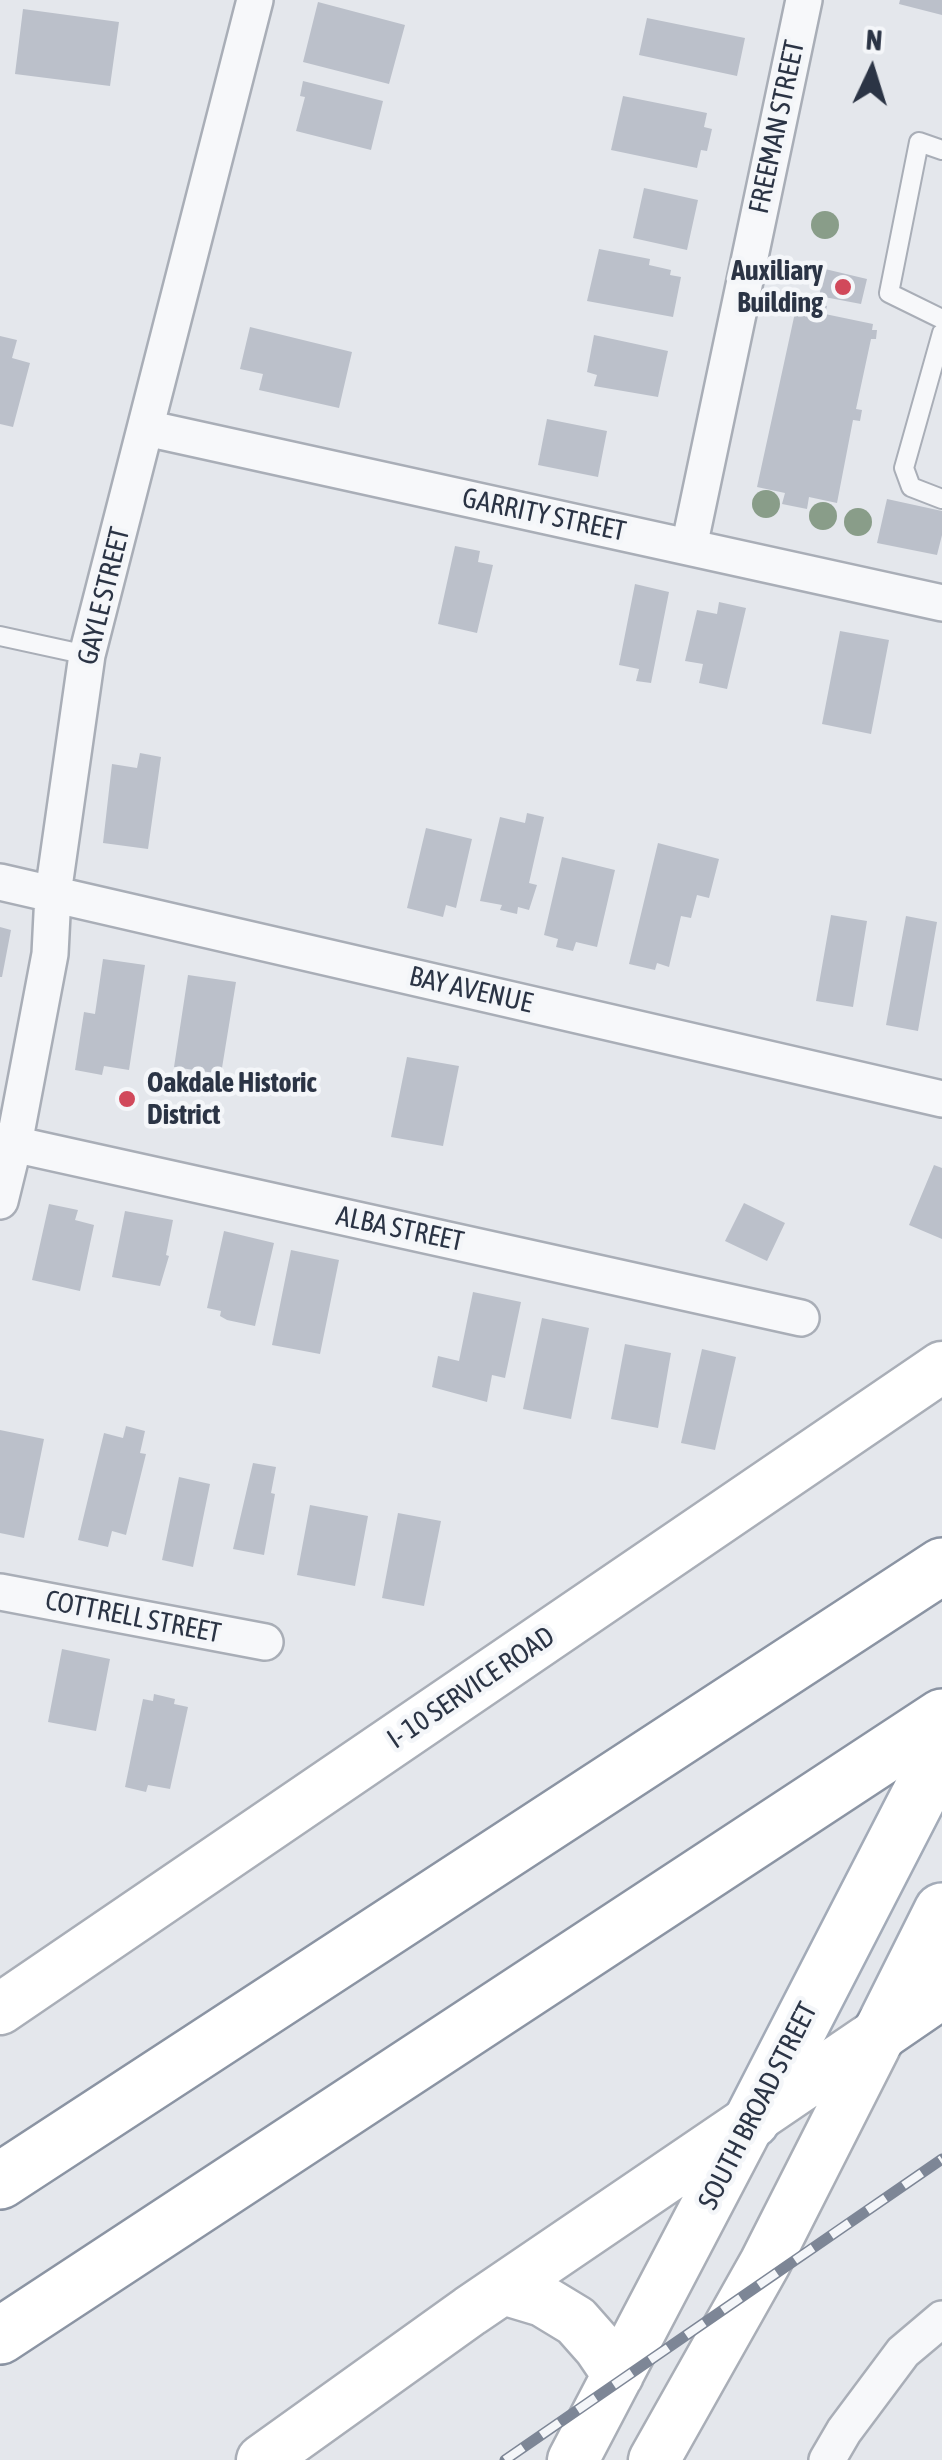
<!DOCTYPE html>
<html>
<head>
<meta charset="utf-8">
<style>
	body { margin:0 }
	#map { position:relative; width:942px; height:2460px; overflow:hidden; background:#e4e7ec; font-family:"Asap Condensed",sans-serif }
	canvas { display:block }
	.north { position:absolute; left:822px; top:20px; width:100px; height:100px; -webkit-text-stroke:8px #f4f6f9; paint-order:stroke; rotate:4deg; font-size:28px; font-weight:700; line-height:40px; text-align:center; color:#2b3445 }
	.north::after { content:''; display:block; margin:auto; width:35px; height:45px; background:#2b3445; clip-path:polygon(50% 0,100% 100%,50% 72%,0 100%) }
</style>
</head>
<body>
<div id="map">
<canvas width="942" height="2460"></canvas>
<div class="north">N</div>
</div>
<script>
const ctx = document.querySelector('canvas').getContext('2d');
ctx.lineJoin = 'round';
function paint(path, color) {
  ctx.fillStyle = color;
  ctx.fill(path, 'evenodd');
}
function poly(rows) {
  const path = new Path2D();
  for (const r of rows) {
    path.moveTo(r[0], r[1]);
    for (let i = 2; i < r.length; i += 2) path.lineTo(r[i], r[i + 1]);
  }
  return path;
}
function trace(path, color, width, dash) {
  ctx.strokeStyle = color;
  ctx.lineWidth = width;
  ctx.lineCap = dash ? 'butt' : 'round';
  ctx.setLineDash(dash || []);
  ctx.stroke(path);
}
function label(font, color, halo, rows, align = 'center') {
  ctx.font = font + ' "Asap Condensed",sans-serif';
  ctx.lineWidth = 9;
  ctx.setLineDash([]);
  ctx.textBaseline = 'middle';
  ctx.strokeStyle = halo;
  ctx.fillStyle = color;
  for (const [text, x, y, turn = 0] of rows) {
    ctx.save();
    ctx.translate(x, y);
    ctx.rotate((+turn || 0) * Math.PI / 180);
    ctx.textAlign = isNaN(turn) ? turn : align;
    if (halo) ctx.strokeText(text, 0, 0);
    ctx.fillText(text, 0, 0);
    ctx.restore();
  }
}
const building = poly([
	[900,0,942,0,942,15,899,4],
	[318,2,405,25,389,84,303,62],
	[23,9,119,22,110,86,15,74],
	[647,18,745,38,737,76,639,55],
	[303,81,383,101,371,150,296,131,305,97,300,96],
	[623,96,707,113,704,127,712,129,707,151,701,150,697,168,611,150],
	[644,188,698,200,687,250,633,238],
	[599,249,650,259,649,265,671,270,670,275,681,277,673,317,587,301],
	[825,269,867,279,861,304,819,296],
	[815,304,827,306,825,314,873,324,872,330,877,330,876,339,871,339,856,409,862,410,860,421,853,420,837,503,809,497,807,509,782,504,785,493,757,487,796,308,814,312],
	[250,327,352,352,339,408,259,390,263,374,240,369],
	[594,335,668,351,658,397,594,386,597,375,587,372],
	[0,336,17,340,12,358,30,363,13,427,0,424],
	[547,419,607,431,598,477,538,465],
	[887,499,942,511,942,535,937,555,877,543],
	[455,546,480,551,478,562,493,565,477,633,438,624],
	[635,584,669,592,651,683,636,681,639,669,619,665],
	[719,602,746,608,727,689,699,683,703,664,685,661,697,610,717,614],
	[840,631,889,640,871,734,822,724],
	[140,753,161,757,148,849,103,843,112,764,137,768],
	[527,813,544,817,529,883,537,885,529,910,518,907,517,914,500,910,502,905,480,901,500,817,525,823],
	[426,828,472,839,456,908,446,905,443,917,407,908],
	[658,843,719,859,709,898,697,895,691,918,681,916,669,967,657,963,655,970,629,964],
	[562,857,615,870,597,947,576,942,573,951,556,947,558,939,544,935],
	[831,915,867,921,853,1007,816,1001],
	[906,916,937,922,918,1031,886,1025],
	[0,927,11,930,2,977,0,977],
	[103,959,145,965,129,1070,104,1066,102,1075,75,1070,84,1012,95,1014],
	[188,975,236,982,221,1074,174,1067],
	[407,1057,459,1066,443,1146,391,1137],
	[934,1165,942,1168,942,1239,909,1225],
	[744,1203,785,1223,767,1261,725,1241],
	[49,1204,78,1210,75,1220,94,1225,80,1291,32,1280],
	[125,1211,173,1220,166,1255,169,1256,160,1286,112,1277],
	[224,1231,274,1243,255,1326,227,1320,220,1316,221,1311,207,1308],
	[291,1250,339,1260,320,1354,272,1345],
	[473,1292,521,1302,505,1378,492,1375,487,1402,432,1387,438,1356,459,1361],
	[542,1318,589,1328,571,1419,523,1409],
	[625,1344,671,1353,658,1428,611,1419],
	[702,1349,736,1357,715,1450,681,1443],
	[126,1426,145,1431,140,1453,146,1454,126,1535,112,1531,108,1547,78,1540,104,1433,123,1438],
	[0,1430,44,1439,24,1538,0,1533],
	[253,1463,276,1467,271,1493,275,1494,264,1555,233,1549],
	[179,1477,210,1484,193,1567,162,1560],
	[310,1505,368,1516,355,1586,297,1575],
	[398,1513,441,1521,424,1606,382,1598],
	[62,1649,110,1659,96,1731,48,1722],
	[154,1694,175,1699,174,1704,188,1707,170,1789,148,1785,146,1792,125,1787,143,1699,153,1701]
]);
const lane = poly([
	[942,150,919,142,889,293,942,319],
	[942,333,904,468,911,487,942,499],
	[0,636,87,655]
]);
const street = poly([
	[146,428,942,603],
	[689,547,804,0],
	[0,882,942,1099],
	[0,1141,801,1318],
	[0,1201,14,1144,50,954,53,894,87,655,255,0],
	[0,1592,265,1642],
	[827,2460,844,2431,903,2352,942,2319]
]);
const secondary = poly([
	[0,2009,942,1367],
	[503,2289,543,2301,576,2321,599,2347,618,2375],
	[262,2460,470,2311,882,2031],
	[573,2460,749,2124],
	[654,2460,765,2263,882,2032]
]);
const primary = poly([
	[882,2031,942,1911],
	[752,2120,942,1751]
]);
const highway = poly([
	[882,2031,942,1990],
	[0,2181,942,1566],
	[0,2336,942,1717]
]);
const rail = poly([
	[505,2460,942,2159]
]);
const trees = [
	[825,225],
	[766,504],
	[823,516],
	[858,522]
];
const markers = [
	[843,287,10,"#d1495b"],
	[127,1099,10,"#d1495b"]
];
const streetNames = [
	["FREEMAN STREET",777,127,-78],
	["GARRITY STREET",544,515,12],
	["GAYLE STREET",104,596,-76],
	["BAY AVENUE",471,990,13],
	["ALBA STREET",400,1229,12],
	["COTTRELL STREET",133,1617,11],
	["I- 10 SERVICE ROAD",471,1688,-34],
	["SOUTH BROAD STREET",758,2106,-63]
];
const poiNames = [
	["Auxiliary",823,271],
	["Building",823,303],
	["Oakdale Historic",147,1083,"left"],
	["District",147,1115,"left"]
];
paint(building, '#bbc0ca');
trace(lane, '#a9aeb7', 22);
trace(street, '#a9aeb7', 40);
trace(secondary, '#a9aeb7', 55);
trace(primary, '#a3abb8', 60);
trace(highway, '#8b94a3', 60);
trace(lane, '#f7f8fa', 18);
trace(street, '#f7f8fa', 35);
trace(secondary, '#fff', 50);
trace(primary, '#fff', 55);
trace(highway, '#fff', 55);
trace(rail, '#7d8696', 11);
trace(rail, '#f4f6f9', 8, [22]);
ctx.fillStyle = '#899d89';
for (const [x, y] of trees) {
  ctx.beginPath();
  ctx.arc(x, y, 14, 0, 2 * Math.PI);
  ctx.fill();
}
for (const [x, y, r, color] of markers) {
  const dot = new Path2D();
  dot.arc(x, y, r, 0, 2 * Math.PI);
  ctx.fillStyle = color;
  ctx.fill(dot);
  trace(dot, '#f4f6f9', 4);
}
label('28px', '#2b3445', '#f4f6f9', streetNames);
label('bold 28px', '#2b3445', '#f4f6f9', poiNames, 'right');
</script>
</body>
</html>
